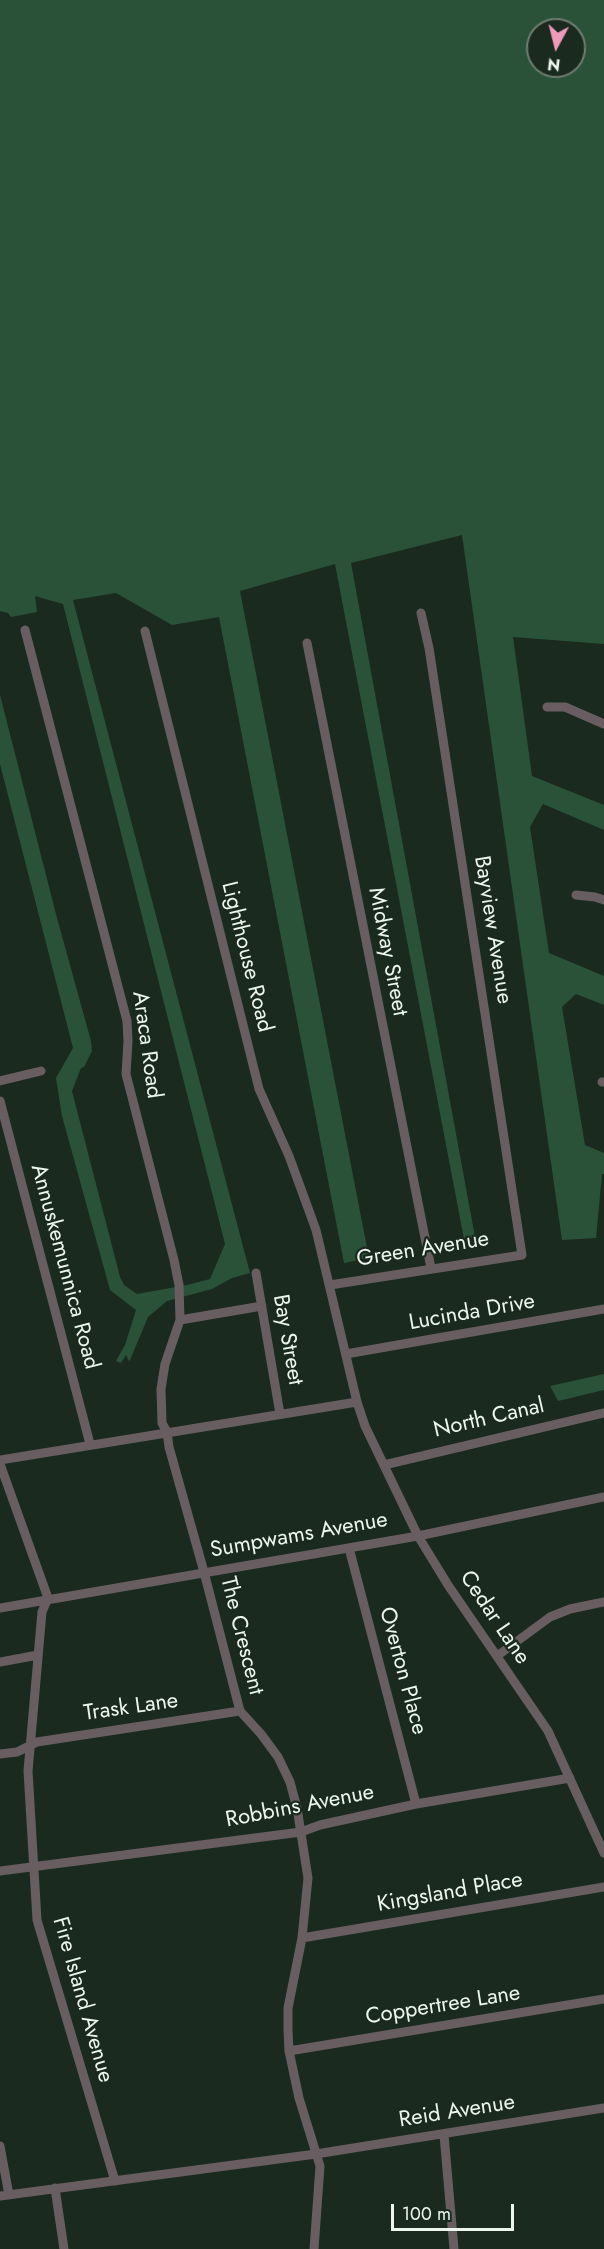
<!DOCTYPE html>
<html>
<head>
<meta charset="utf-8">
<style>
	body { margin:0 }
	#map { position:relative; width:604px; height:2249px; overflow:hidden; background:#1a2a1f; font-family:Jost,sans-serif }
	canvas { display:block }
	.north { position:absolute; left:526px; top:18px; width:60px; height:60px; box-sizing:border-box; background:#1a2a1f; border:2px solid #6e7c72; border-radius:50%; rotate:187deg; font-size:16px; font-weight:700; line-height:24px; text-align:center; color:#ecf6ef }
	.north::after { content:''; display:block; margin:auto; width:21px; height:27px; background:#ef9ab9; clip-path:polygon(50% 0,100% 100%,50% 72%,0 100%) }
	.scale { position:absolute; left:391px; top:2204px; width:123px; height:27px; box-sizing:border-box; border:3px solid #ecf6ef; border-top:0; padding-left:8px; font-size:18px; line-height:21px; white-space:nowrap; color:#ecf6ef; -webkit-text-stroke:4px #1a2a1f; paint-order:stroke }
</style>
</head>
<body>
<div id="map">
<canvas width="604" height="2249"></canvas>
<div class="north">N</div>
<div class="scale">100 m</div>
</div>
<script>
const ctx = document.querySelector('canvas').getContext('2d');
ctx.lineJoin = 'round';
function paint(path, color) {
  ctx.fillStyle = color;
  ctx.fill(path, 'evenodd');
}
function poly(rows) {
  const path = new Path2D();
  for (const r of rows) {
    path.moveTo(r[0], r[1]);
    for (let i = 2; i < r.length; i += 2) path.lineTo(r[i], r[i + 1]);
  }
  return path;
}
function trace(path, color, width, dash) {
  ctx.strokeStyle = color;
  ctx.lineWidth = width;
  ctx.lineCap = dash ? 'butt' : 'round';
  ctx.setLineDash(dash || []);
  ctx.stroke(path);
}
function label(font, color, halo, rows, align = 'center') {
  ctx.font = font + ' Jost,sans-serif';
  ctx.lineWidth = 4.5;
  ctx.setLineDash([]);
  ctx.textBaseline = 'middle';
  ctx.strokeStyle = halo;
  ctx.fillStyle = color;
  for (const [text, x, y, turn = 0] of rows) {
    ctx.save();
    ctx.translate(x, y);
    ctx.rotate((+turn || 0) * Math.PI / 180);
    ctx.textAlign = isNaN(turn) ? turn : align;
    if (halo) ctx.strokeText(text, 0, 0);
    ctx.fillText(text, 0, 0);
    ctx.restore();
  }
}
const water = poly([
	[0,0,604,0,604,644,513,637,532,776,604,805,604,830,543,804,530,827,549,953,604,976,604,1005,576,994,562,1007,585,1145,604,1153,604,1174,602,1174,596,1238,562,1240,462,535,351,563,475,1237,464,1239,335,564,240,591,369,1258,344,1263,219,617,172,625,116,593,73,600,250,1273,232,1278,212,1289,167,1301,148,1317,130,1360,129,1361,126,1355,121,1363,116,1361,125,1345,136,1310,110,1290,62,1116,56,1078,73,1048,0,764,0,695,57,918,91,1041,92,1051,84,1067,81,1068,72,1091,120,1277,124,1285,137,1294,187,1285,210,1279,225,1244,63,604,35,596,37,612,11,617,8,613,0,611],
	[538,30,574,30,574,66,538,66],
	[604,1374,604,1390,558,1401,550,1386]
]);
const minor = poly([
	[25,630,127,1021,128,1041,126,1074,174,1260,179,1285,180,1320,165,1364,161,1389,162,1423,167,1432,169,1447,204,1572,240,1711,261,1734,278,1757,290,1782,297,1808,308,1878,302,1938,288,2008,288,2030,289,2051,299,2098,320,2166,314,2249],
	[145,631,259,1089,289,1156,316,1230,357,1402,365,1426,418,1536,448,1585,548,1731,604,1853],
	[307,643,431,1268],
	[547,707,565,707,604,724],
	[576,895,595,897,604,900],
	[0,1081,41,1071],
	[602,1082,604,1082],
	[0,1101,90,1444],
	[256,1273,280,1414],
	[330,1285,522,1255,429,648,421,613],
	[180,1320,262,1306],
	[346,1354,604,1309],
	[0,1460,357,1402],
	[0,1464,48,1598,42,1612,28,1771,37,1920,115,2181],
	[384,1465,604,1413],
	[349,1548,416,1804],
	[0,1608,418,1536,604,1497],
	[497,1656,550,1617,570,1609,604,1602],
	[0,1662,38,1655],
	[0,1754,17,1752,37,1742,240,1711],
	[0,1871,301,1832,320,1825,416,1804,570,1778],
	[302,1938,604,1887],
	[289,2051,604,1999],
	[444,2135,454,2249],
	[0,2146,9,2195],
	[55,2188,64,2249],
	[0,2196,316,2154,604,2108]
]);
const streetNames = [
	["Bayview Avenue",492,930,81],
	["Midway Street",387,952,79],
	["Lighthouse Road",246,957,76],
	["Araca Road",146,1045,82],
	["Green Avenue",423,1250,-9],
	["Annuskemunnica Road",64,1267,75],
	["Lucinda Drive",472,1313,-10],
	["Bay Street",287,1340,80],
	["North Canal",489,1419,-13],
	["Sumpwams Avenue",299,1536,-10],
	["Cedar Lane",494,1618,56],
	["The Crescent",241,1636,76],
	["Overton Place",402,1671,75],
	["Trask Lane",131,1708,-8],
	["Robbins Avenue",300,1807,-11],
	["Kingsland Place",450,1893,-10],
	["Fire Island Avenue",82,2000,74],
	["Coppertree Lane",443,2006,-9],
	["Reid Avenue",457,2112,-9]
];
paint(water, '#2a5238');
trace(minor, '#685e61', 9);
label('22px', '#ecf6ef', '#1a2a1f', streetNames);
</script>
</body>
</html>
